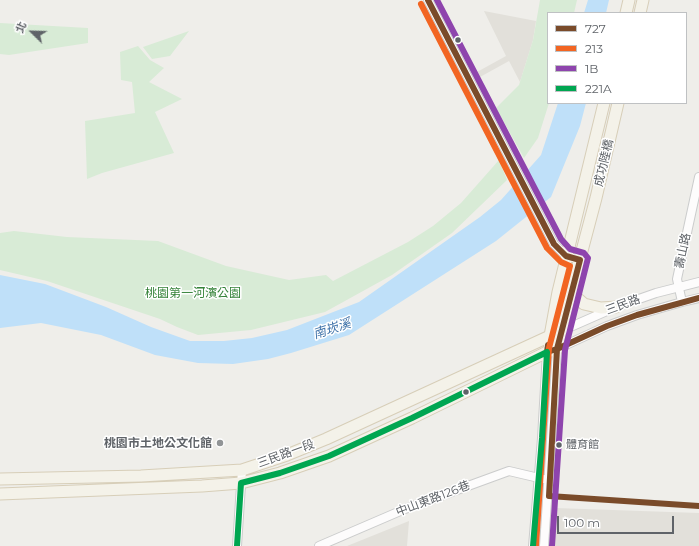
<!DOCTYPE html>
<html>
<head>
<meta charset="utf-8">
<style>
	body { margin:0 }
	#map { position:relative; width:699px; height:546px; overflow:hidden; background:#efeeea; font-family:Montserrat,"Noto Sans TC",sans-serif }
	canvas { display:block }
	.legend { position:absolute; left:547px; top:12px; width:140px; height:92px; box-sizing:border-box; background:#fff; border:1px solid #bfc1c3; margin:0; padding:5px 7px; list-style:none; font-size:12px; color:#5f6368 }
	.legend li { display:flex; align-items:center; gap:8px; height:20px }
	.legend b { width:20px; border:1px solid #bfc1c3 }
	.north { position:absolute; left:12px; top:12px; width:40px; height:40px; -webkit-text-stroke:3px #fff; paint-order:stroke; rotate:293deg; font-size:11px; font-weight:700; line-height:16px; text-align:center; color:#5f6368 }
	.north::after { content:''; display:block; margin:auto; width:14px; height:18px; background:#5f6368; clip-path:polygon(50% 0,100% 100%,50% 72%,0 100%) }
	.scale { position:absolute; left:557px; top:516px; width:117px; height:18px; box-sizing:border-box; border:2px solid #5f6368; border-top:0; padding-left:5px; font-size:12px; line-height:14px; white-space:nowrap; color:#5f6368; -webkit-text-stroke:3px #fff; paint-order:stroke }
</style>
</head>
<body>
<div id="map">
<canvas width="699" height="546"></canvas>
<ul class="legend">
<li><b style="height:5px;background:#7a4b2a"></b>727</li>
<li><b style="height:5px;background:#f26522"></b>213</li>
<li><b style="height:5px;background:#8e44ad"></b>1B</li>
<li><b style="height:5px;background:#00a651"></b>221A</li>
</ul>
<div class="north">北</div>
<div class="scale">100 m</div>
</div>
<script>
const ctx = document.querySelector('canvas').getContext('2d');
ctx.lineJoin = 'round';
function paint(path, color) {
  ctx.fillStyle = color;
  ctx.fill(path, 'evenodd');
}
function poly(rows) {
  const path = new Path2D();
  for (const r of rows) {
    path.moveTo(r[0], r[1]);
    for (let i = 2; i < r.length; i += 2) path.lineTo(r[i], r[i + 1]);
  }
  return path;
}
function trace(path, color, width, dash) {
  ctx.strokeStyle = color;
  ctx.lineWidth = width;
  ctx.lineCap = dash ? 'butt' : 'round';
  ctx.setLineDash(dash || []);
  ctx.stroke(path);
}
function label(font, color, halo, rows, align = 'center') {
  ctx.font = font + ' Montserrat,"Noto Sans TC",sans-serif';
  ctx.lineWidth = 3;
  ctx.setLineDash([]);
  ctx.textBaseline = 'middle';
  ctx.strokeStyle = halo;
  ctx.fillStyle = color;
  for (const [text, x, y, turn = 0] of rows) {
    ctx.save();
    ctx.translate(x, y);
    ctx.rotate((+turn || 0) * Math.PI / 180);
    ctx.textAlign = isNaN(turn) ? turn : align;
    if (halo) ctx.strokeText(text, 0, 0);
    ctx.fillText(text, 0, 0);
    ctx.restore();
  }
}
const education = poly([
	[484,11,536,21,533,40,520,82,509,61,480,77,477,72,506,56],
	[555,508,699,513,699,546,552,546],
	[409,521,407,546,347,546]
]);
const green = poly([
	[540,0,577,0,574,13,548,13,549,103,538,138,524,158,496,108,519,85,533,40],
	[0,23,88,28,88,43,9,55,0,54],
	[189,31,170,56,152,59,143,47],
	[138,46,150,60,164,68,149,82,182,99,155,112,174,153,102,173,87,179,85,121,135,113,132,82,121,80,120,52],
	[499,160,507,180,452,233,392,275,325,312,251,330,198,335,177,327,160,319,47,281,0,270,0,233,14,231,67,237,158,241,226,266,289,280,326,275,333,281,408,242,433,226,461,203]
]);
const water = poly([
	[588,0,609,0,606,13,584,13],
	[558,103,586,103,580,126,551,197,496,241,349,335,291,353,268,359,233,364,198,363,155,355,101,335,41,323,0,328,0,275,45,284,106,307,151,327,190,341,224,341,252,338,287,330,359,302,480,217,501,200,541,155]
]);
const pier = poly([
	[526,169,544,206,531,216,514,182]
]);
const minor = poly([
	[428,0,554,244,566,256,580,260],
	[682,302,677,279,699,177],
	[237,546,242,470],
	[319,546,405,509,509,471,543,479],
	[533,546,542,438,547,352,550,336,616,307,656,293,699,282],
	[544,546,557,349,607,326,637,315,682,302,699,298]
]);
const major = poly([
	[626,13,629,0],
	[640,13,643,0],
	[573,287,574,293,577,298,584,304,601,308,616,307],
	[0,479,141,476,242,470,287,455,326,439,550,336,558,292,604,103],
	[0,494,202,486,241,483,280,473,329,456,412,418,547,352,557,349,561,330,596,198,618,103]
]);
const bus1 = poly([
	[428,0,554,244,566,256,580,260,557,349,549,496,699,506],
	[548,345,547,352,557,349,607,326,637,315,699,298]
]);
const bus2 = poly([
	[421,4,547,248,561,262,570,266,549,348,536,545]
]);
const bus3 = poly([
	[437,0,561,239,570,249,584,253,588,258,565,350,552,546]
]);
const bus4 = poly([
	[237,546,241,483,280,473,329,456,412,418,547,352,542,438,533,546]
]);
const markers = [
	[458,40,3.5,"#5f6368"],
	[466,392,3.5,"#5f6368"],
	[220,443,4,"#919496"],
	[559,445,3.5,"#5f6368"]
];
const busNames = [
	["體育館",566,445]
];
const streetNames = [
	["成功陸橋",604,163,-77],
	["壽山路",683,251,-78],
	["三民路",623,305,-20],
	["三民路一段",286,454,-20],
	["中山東路126巷",433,499,-21]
];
const parkNames = [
	["桃園第一河濱公園",193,293]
];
const poiNames = [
	["桃園市土地公文化館",212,443]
];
const waterNames = [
	["南崁溪",332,329,-18]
];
paint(education, '#e2e0da');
paint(green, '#d8ebd6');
paint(water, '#bfe0f9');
paint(pier, '#efeeea');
trace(minor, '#cbcccc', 10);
trace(major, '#d7ceb8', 13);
trace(minor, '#fdfcfc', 8);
trace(major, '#f4f2e9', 11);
trace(bus1, '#7a4b2a', 6);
trace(bus2, '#f26522', 6);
trace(bus3, '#8e44ad', 6);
trace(bus4, '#00a651', 6);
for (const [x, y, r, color] of markers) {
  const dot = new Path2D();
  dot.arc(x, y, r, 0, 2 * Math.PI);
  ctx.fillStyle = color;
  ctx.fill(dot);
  trace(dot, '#fff', 1.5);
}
label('11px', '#5f6368', '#fff', busNames, 'left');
label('12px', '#5f6368', '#fff', streetNames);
label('12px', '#348238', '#fff', parkNames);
label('bold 12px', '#5f6368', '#fff', poiNames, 'right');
label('italic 13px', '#4174aa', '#fff', waterNames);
</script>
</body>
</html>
